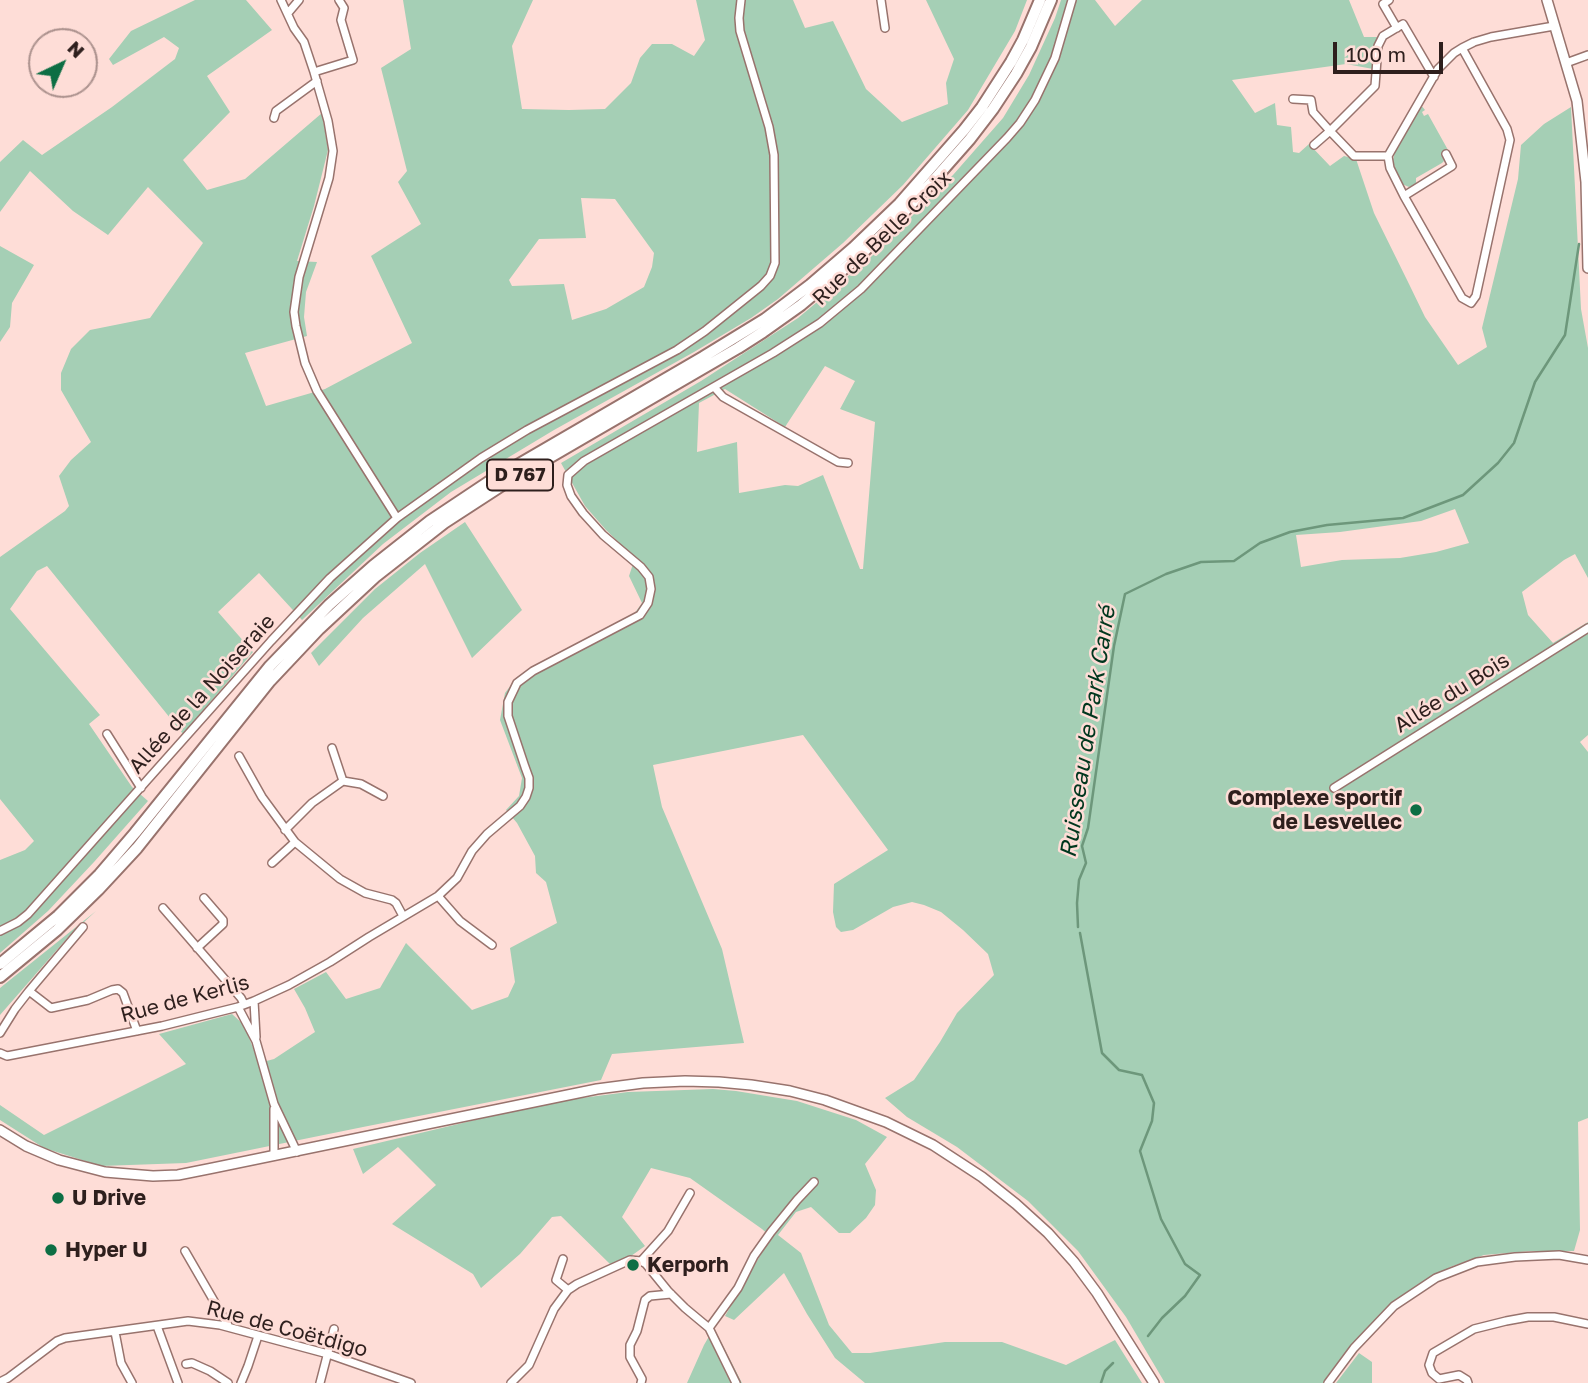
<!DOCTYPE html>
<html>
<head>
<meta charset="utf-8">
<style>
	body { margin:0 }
	#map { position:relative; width:1588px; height:1383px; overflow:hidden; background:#feddd7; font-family:"Golos Text",sans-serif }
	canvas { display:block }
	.north { position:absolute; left:28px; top:28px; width:70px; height:70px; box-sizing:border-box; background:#feddd7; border:2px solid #ab918d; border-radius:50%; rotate:44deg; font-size:19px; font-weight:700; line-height:28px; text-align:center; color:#2e1f1d }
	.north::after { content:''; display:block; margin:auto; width:24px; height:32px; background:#0d6e44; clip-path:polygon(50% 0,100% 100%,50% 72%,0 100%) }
	.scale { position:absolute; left:1333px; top:42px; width:110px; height:32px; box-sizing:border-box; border:4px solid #2e1f1d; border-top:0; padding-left:9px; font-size:21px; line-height:24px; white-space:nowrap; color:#2e1f1d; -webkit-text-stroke:5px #feddd7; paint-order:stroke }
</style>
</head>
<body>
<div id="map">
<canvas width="1588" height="1383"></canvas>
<div class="north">N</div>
<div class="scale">100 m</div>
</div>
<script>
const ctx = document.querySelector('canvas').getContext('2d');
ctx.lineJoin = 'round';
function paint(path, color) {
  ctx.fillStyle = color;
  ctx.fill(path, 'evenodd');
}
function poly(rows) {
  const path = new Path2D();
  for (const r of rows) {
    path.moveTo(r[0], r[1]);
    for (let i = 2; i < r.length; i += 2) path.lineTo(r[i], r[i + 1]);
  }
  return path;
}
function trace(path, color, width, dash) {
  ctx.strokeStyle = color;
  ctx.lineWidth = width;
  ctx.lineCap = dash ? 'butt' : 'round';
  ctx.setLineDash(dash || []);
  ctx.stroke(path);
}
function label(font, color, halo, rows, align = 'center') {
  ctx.font = font + ' "Golos Text",sans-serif';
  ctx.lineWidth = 5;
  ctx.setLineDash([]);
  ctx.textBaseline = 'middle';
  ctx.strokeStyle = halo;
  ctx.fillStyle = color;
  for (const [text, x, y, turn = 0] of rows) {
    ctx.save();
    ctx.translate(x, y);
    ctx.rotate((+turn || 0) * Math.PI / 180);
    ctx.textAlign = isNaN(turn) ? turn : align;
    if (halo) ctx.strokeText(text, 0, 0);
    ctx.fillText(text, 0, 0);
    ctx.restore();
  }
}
const green = poly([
	[195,0,246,0,272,30,207,76,230,112,183,160,207,190,245,179,322,113,328,150,314,206,297,261,317,262,306,292,304,317,307,336,245,353,266,406,325,389,412,343,371,256,421,224,398,182,407,171,381,68,411,49,403,0,533,0,512,46,522,109,569,110,605,109,631,83,640,58,652,44,672,44,694,56,705,40,696,0,793,0,805,28,833,21,866,89,902,122,948,104,946,83,954,59,926,0,1027,0,1015,31,968,110,903,185,843,243,778,299,751,318,694,352,554,430,451,492,383,544,302,620,259,573,218,612,253,652,183,734,47,566,37,571,10,609,100,715,89,724,132,787,148,801,94,862,48,911,0,953,0,860,25,850,34,841,0,799,0,557,65,511,69,506,59,476,71,460,91,442,61,390,61,373,71,349,90,330,150,318,203,243,148,187,108,235,73,211,30,171,0,212,0,162,23,140,42,155,112,107,175,59,179,48,164,37,113,65,109,59,131,31],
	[581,198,615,199,654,253,652,267,644,287,606,309,572,320,564,284,512,286,509,280,539,239,586,238],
	[1061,0,1095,0,1115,26,1142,0,1349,0,1364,37,1377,37,1373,69,1346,64,1232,80,1255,113,1275,103,1277,125,1291,127,1293,152,1299,153,1309,144,1330,166,1344,156,1356,159,1374,213,1409,284,1425,317,1458,365,1487,347,1482,328,1518,179,1521,145,1544,124,1571,107,1581,309,1588,348,1588,578,1575,554,1564,560,1522,592,1528,615,1553,643,1588,622,1588,735,1580,742,1588,752,1588,1118,1578,1122,1580,1230,1574,1251,1531,1251,1484,1255,1450,1267,1391,1303,1360,1336,1331,1371,1323,1383,1165,1383,1126,1317,1078,1251,1028,1201,957,1147,907,1117,885,1098,914,1080,940,1042,957,1013,994,975,988,954,963,930,941,912,924,905,912,902,893,907,853,930,841,932,836,927,833,912,834,884,888,850,803,735,653,765,662,807,722,949,744,1043,612,1054,601,1080,363,1127,186,1163,101,1166,44,1148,0,1120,0,1105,44,1135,186,1064,159,1034,232,1014,244,1025,259,1063,274,1059,315,1032,305,1008,294,989,326,972,346,999,380,988,406,943,472,1010,508,997,515,982,510,948,557,923,546,882,536,873,535,856,517,823,506,810,519,796,522,778,500,720,505,693,517,677,533,667,634,614,642,603,629,576,635,558,606,530,585,506,561,463,701,381,798,318,872,256,953,175,1003,118,1029,75,1055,18],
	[825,366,855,381,840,409,875,422,863,569,860,569,823,475,798,486,785,485,739,493,737,442,697,452,699,403,725,389,785,427],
	[1455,509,1469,543,1436,552,1400,558,1342,560,1301,567,1296,535,1340,532,1421,521],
	[1420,104,1425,110,1422,112,1424,116,1428,114,1448,150,1441,154,1444,161,1442,163,1416,178,1416,185,1409,187,1402,184,1396,173,1393,160,1396,148],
	[0,246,34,265,12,303,10,327,0,342],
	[465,522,522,610,472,658,425,564,363,618,319,666,311,653,375,589,420,553],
	[96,911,69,936,0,1015,0,988],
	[713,1089,736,1091,797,1101,856,1120,887,1137,865,1164,876,1190,875,1205,866,1218,850,1233,839,1233,811,1207,796,1212,778,1235,801,1253,829,1325,852,1353,870,1353,945,1342,1002,1342,1066,1365,1115,1340,1142,1383,865,1383,835,1358,807,1314,784,1273,734,1320,725,1316,771,1237,762,1229,690,1178,651,1168,622,1217,645,1246,631,1256,610,1264,561,1216,552,1217,520,1254,481,1288,473,1274,392,1224,436,1185,398,1147,363,1174,353,1149,551,1102,628,1092],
	[714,1328,742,1383,687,1383,704,1345],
	[1359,1353,1372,1362,1372,1383,1336,1383]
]);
const stream = poly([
	[1078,927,1077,903,1079,880,1086,863,1082,846,1088,828,1114,646,1125,594,1166,574,1201,562,1234,561,1260,543,1290,532,1327,525,1403,518,1463,495,1498,463,1514,443,1535,382,1565,335,1579,244],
	[1080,933,1102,1053,1119,1070,1142,1075,1154,1103,1152,1121,1140,1151,1161,1219,1185,1264,1200,1275,1185,1296,1162,1318,1148,1336],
	[1101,1383,1105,1371,1113,1363]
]);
const minor = poly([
	[281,0,294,28,304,42,314,72,328,121,333,151,329,178,299,277,294,312,296,326,305,363,317,391,397,518],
	[881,0,885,28],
	[1389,0,1383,4,1397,28],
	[288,13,299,0],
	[1462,48,1507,129,1510,140,1476,296,1471,303,1462,298,1404,196,1390,168,1388,156,1438,69,1454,53,1462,48,1474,42,1491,37,1554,26],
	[1566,63,1588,55],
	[314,72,353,60,341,20,344,8,339,0],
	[1293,99,1311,100,1313,112,1330,131,1314,145],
	[274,118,276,111,317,81],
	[1388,156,1354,156,1330,131,1375,86,1378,46,1383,36,1403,24,1434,77],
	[1404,196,1452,166,1446,154],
	[714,387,723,397,838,462,848,463],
	[107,734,141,788],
	[332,748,343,781],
	[239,756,262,797,295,842,340,879,365,893,392,900,396,903,403,916],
	[1334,788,1588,628],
	[285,830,312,803,343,781,361,784,383,796],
	[272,863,295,842],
	[438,896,460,921,492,945],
	[163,908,241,998,244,1004],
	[0,931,18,922,28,914,271,641,330,578,397,518,481,458,527,430,677,350,705,331,761,286,770,276,775,263,774,155,769,127,740,31,739,18,741,0],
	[197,948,223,924,223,920,204,898],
	[29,991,51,1008,88,1000,112,990,118,989,123,993,137,1031],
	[254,1001,256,1037],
	[238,1007,256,1041,274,1104,297,1152],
	[0,1033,15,1009,29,991,83,927],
	[0,1053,7,1056,162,1026,238,1007,254,1001,289,985,330,962,369,937,438,896,457,878,472,851,487,834,520,806,526,797,529,788,529,778,525,767,508,716,508,702,517,683,533,671,640,615,648,603,651,589,649,577,641,567,603,535,583,513,571,496,567,485,568,475,584,461,773,353,820,323,861,289,1007,138,1020,123,1035,100,1055,58,1072,0],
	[274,1156,274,1109],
	[185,1251,229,1327],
	[563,1259,556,1280,568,1290],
	[641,1261,668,1231,690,1193],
	[157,1326,178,1383],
	[709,1328,738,1288,754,1256,771,1232,797,1200,814,1182],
	[115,1332,121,1363,132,1383],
	[186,1364,192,1363,210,1371,228,1383],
	[0,1382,8,1378,57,1341,65,1338,188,1321,220,1325,328,1354,411,1383],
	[241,1383,248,1366,258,1336],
	[320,1383,334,1329],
	[511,1383,529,1365,554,1309,568,1290,577,1284,630,1260,641,1261,646,1264,668,1291,685,1308,709,1328,736,1383],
	[641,1383,642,1379,630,1357,630,1345,637,1331,645,1300,650,1296,671,1294],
	[1328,1383,1354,1348,1394,1306,1436,1278,1477,1262,1515,1257,1559,1255,1588,1260],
	[1468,1383,1467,1380,1459,1375,1439,1379,1432,1373,1429,1365,1433,1353,1474,1329,1506,1321,1528,1317,1554,1317,1588,1324]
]);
const major = poly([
	[1547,0,1577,101,1586,182,1588,268],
	[0,1130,26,1146,59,1160,105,1172,153,1176,178,1175,213,1168,597,1089,643,1083,685,1081,719,1082,751,1085,790,1091,825,1100,886,1122,933,1145,982,1177,1016,1204,1048,1233,1074,1262,1097,1293,1154,1383]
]);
const highway = poly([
	[0,964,58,916,99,875,135,833,270,666,329,605,373,566,430,521,490,481,703,357,765,319,810,285,853,248,899,204,964,130,982,107,1011,62,1023,40,1040,0],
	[0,977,57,930,98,890,137,848,270,681,319,629,375,577,444,523,504,484,738,348,763,332,801,305,851,263,883,234,933,181,970,139,993,109,1016,74,1031,47,1051,0]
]);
const markers = [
	[1416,810,7,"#0d6e44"],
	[58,1198,7,"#0d6e44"],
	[51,1250,7,"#0d6e44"],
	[633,1265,7,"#0d6e44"]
];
const shields = [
	[520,475,66]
];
const shieldNames = [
	["D 767",520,475]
];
const streetNames = [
	["Rue de Belle Croix",882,238,-44],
	["Allée du Bois",1452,693,-32],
	["Allée de la Noiseraie",202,694,-48],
	["Rue de Kerlis",185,999,-15],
	["Rue de Coëtdigo",287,1329,15]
];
const poiNames = [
	["Complexe sportif",1402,798,"right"],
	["de Lesvellec",1402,822,"right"],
	["U Drive",72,1198],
	["Hyper U",65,1250],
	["Kerporh",647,1265]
];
const waterNames = [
	["Ruisseau de Park Carré",1088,732,-81]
];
paint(green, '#a5cfb5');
trace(stream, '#6d977b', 2.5);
trace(minor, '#98736d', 10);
trace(major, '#98736d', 12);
trace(highway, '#98736d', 14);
trace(minor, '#fff', 7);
trace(major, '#fff', 9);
trace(highway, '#fff', 10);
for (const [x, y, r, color] of markers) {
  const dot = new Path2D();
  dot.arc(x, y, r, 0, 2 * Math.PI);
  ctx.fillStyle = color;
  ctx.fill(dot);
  trace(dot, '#feddd7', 2.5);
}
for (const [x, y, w] of shields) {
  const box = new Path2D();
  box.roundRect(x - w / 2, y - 15.5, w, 31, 5);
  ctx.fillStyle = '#feddd7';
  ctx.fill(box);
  trace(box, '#2e1f1d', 2);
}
label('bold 19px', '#2e1f1d', null, shieldNames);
label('21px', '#2e1f1d', '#feddd7', streetNames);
label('bold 21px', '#2e1f1d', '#feddd7', poiNames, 'left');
label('italic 23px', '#00371e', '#feddd7', waterNames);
</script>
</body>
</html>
